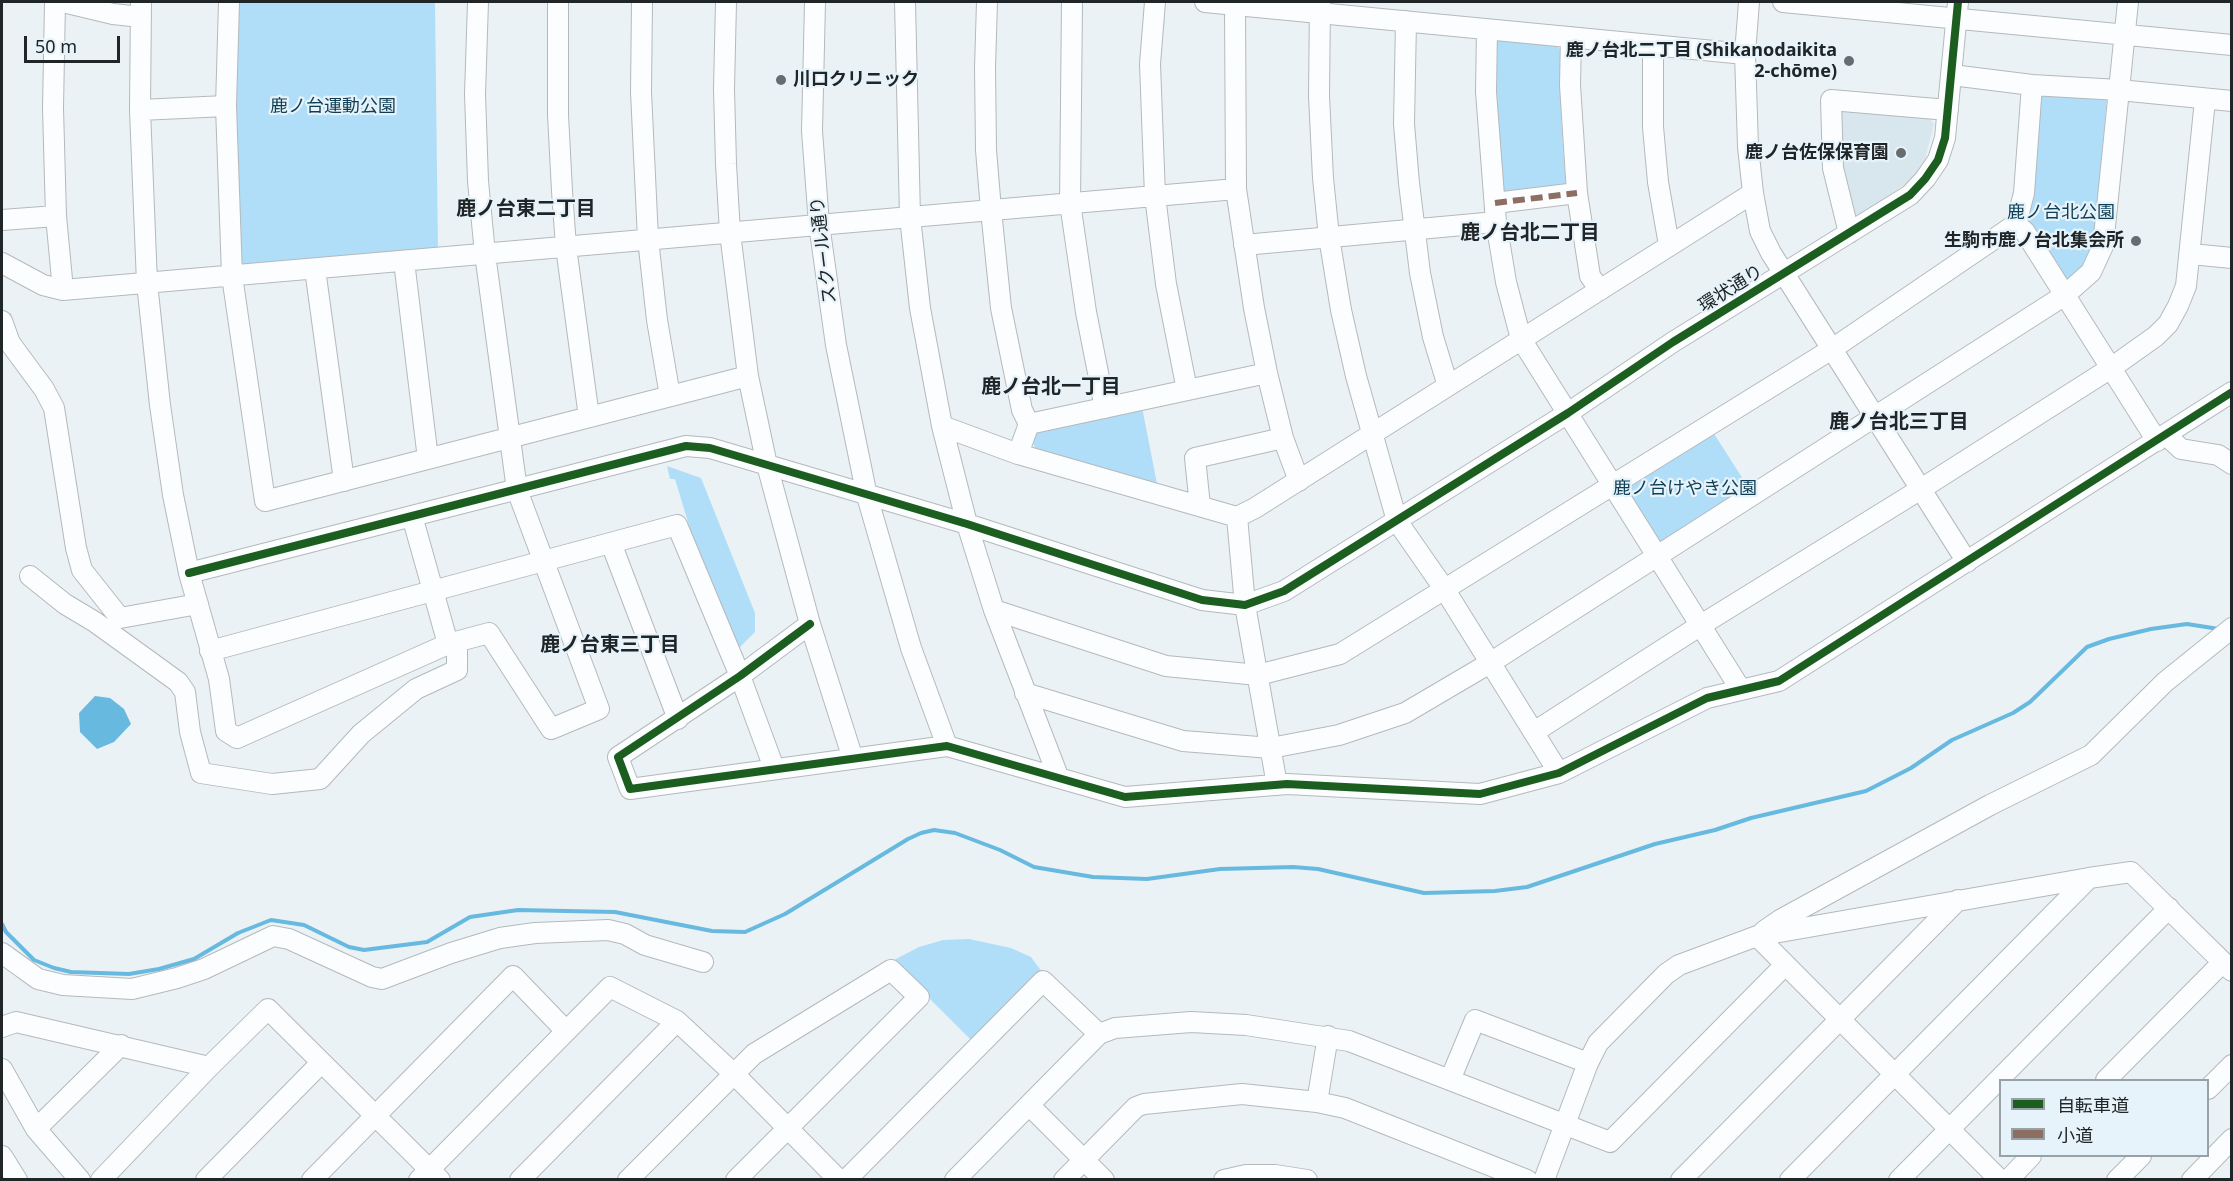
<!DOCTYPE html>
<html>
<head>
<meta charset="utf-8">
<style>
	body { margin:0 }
	#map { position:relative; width:2233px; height:1181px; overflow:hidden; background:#ebf2f6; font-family:"Noto Sans","Noto Sans JP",sans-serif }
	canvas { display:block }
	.frame { position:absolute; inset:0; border:3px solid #202527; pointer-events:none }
	.legend { position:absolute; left:1999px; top:1079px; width:210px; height:78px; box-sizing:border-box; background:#e7f3fa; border:2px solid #97a1a6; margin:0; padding:8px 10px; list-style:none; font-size:18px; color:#202527 }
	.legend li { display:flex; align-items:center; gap:12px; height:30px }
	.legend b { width:30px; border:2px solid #97a1a6 }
	.scale { position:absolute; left:24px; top:36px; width:96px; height:27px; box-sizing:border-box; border:3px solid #202527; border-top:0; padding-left:8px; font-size:18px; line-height:21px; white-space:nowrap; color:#202527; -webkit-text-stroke:4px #e7f3fa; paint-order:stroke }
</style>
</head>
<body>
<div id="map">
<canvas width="2233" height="1181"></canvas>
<div class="frame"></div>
<ul class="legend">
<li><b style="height:8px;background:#1b5e20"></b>自転車道</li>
<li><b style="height:8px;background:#8d6e63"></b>小道</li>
</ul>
<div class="scale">50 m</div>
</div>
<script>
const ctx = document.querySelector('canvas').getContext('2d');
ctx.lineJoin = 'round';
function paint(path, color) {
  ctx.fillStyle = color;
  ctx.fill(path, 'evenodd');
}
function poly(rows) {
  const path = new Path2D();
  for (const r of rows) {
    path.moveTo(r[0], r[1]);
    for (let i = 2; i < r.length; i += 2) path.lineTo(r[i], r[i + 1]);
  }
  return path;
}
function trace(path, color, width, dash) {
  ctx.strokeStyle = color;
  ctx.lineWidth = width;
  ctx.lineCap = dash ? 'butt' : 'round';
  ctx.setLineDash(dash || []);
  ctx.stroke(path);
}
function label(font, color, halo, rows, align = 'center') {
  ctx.font = font + ' "Noto Sans","Noto Sans JP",sans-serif';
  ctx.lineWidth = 4.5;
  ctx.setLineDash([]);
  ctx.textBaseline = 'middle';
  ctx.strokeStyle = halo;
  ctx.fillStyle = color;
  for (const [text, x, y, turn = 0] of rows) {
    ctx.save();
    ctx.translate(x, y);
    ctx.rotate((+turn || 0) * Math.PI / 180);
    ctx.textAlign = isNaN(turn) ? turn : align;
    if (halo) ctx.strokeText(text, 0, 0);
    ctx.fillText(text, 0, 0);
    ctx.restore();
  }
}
const built = poly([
	[1839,106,1928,117,1934,124,1925,159,1917,173,1905,184,1858,217,1851,217,1838,165]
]);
const green = poly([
	[232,2,435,2,438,253,246,270,238,260],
	[1496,37,1555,43,1560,49,1561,117,1566,189,1501,198,1493,140],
	[2036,90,2107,97,2094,241,2089,259,2076,277,2063,282,2020,219],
	[1142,407,1158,489,1038,455,1031,438,1039,428],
	[1711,429,1750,490,1659,548,1620,487],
	[667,466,701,478,755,613,755,632,738,649,703,572,675,479,670,479],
	[969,939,1011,948,1031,957,1042,972,973,1042,892,961,919,947,943,940]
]);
const water = poly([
	[95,696,110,698,124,709,131,724,114,742,97,749,80,732,79,713]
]);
const stream = poly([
	[2,924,6,932,34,960,54,968,71,972,129,974,159,969,194,959,238,933,271,920,304,925,349,947,364,950,427,942,470,917,518,910,615,912,712,931,745,932,785,914,908,839,921,833,934,830,955,833,1000,850,1034,867,1093,877,1147,879,1220,869,1293,867,1318,869,1424,893,1495,891,1527,887,1655,844,1715,830,1751,818,1866,791,1911,768,1952,740,2013,713,2030,702,2087,647,2109,639,2151,629,2187,624,2219,629]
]);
const minor = poly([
	[55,2,53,108,56,216,63,290],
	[63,2,113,14,141,17],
	[141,2,140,110,147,283,160,405,173,495,189,573,219,679,226,731,237,738,448,644,489,633,551,729,599,709,517,490,485,254,478,181,475,94,478,2],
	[229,2,226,106,232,276,265,501,748,376],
	[558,2,558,115,562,191,566,247,589,417],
	[642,2,641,92,648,239,657,320,670,396],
	[726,2,724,89,726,164,730,233,748,376,767,465,810,624,853,759],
	[815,2,812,131,819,224,836,345,867,496,911,648,947,746],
	[905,2,910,217,920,308,942,426,967,524,994,610,1058,776],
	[987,2,985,68,986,150,991,210,1001,308,1022,410,1029,424,1018,454],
	[1072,2,1070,203,1086,312,1105,408],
	[1155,2,1150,64,1155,196,1166,284,1187,390],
	[1205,2,1745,54],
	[1320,2,1319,96,1323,178,1329,237,1341,310,1356,376,1397,521,1445,590,1559,773],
	[1749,2,1745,54,1748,147,1753,193,1760,231,1771,253,1967,562],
	[1783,2,2232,45],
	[1235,5,1236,189,1254,308,1267,373,1283,438,1299,481],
	[1406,21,1404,124,1409,183,1420,273,1433,337,1448,386],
	[1487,29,1486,92,1496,222,1506,282,1521,339,1741,690],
	[1571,37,1570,85,1577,193,1590,276,1600,290],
	[1653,45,1653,127,1658,182,1669,245],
	[1952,75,2032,85,2119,90,2232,101],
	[140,110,226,106],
	[1495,203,1577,193],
	[2,220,56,216],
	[2016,224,2025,232,2157,441],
	[1849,233,1833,168,1831,100,1948,110],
	[1244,245,1496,222],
	[2191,254,2232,258],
	[404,261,428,459],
	[2,263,43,285,63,290,1236,189],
	[315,269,344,481],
	[2,321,10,343,44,389,54,408,76,548,82,570,120,618,198,604],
	[1029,424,1267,373],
	[942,426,1018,454,1237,517,1255,508,1753,193],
	[2166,435,2181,449,2218,455,2232,464],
	[1200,506,1195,458,1283,438],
	[412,516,448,644],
	[1237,517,1245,605,1277,785],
	[611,543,678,719],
	[189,573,686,446,710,448,967,524,1202,600,1245,605,1284,591,1568,413,1673,342,1910,195,1925,179,1938,160,1945,138,1958,2],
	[30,576,65,604,95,622,178,682,185,692,190,732,201,773,272,784,320,779,361,734,416,689,457,670,457,642],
	[994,610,1166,666,1258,675,1340,654,1832,349,2016,224,2024,193,2032,85],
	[810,624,740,676,618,757,630,789,947,746,1125,797,1287,784,1480,794,1559,773,1707,698,1779,681,2232,392],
	[210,651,677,525,740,676,774,768],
	[1025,693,1183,741,1271,748,1339,735,1405,713,1490,663,2065,295,2091,272,2103,246,2128,2],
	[1534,732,1701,625,1921,489,2111,368,2156,336,2168,324,2178,306,2186,286,2205,100],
	[1764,931,1780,920,1990,805,2091,755,2165,682,2232,628],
	[1757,936,2000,1180],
	[2,953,38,979,63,985,132,989,177,978,204,969,273,936,289,939,372,977,382,979,451,953,500,938,535,933,608,930,625,934,645,945,703,962],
	[2,1027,16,1022,209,1067],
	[2,1069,36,1129,80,1180],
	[1450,1080,1475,1020,1588,1063],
	[2106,1080,2223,962],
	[2208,1089,2232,1065],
	[1317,1102,1328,1036],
	[1029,1105,1104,1180],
	[36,1129,121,1045],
	[2,1156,17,1180],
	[101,1180,209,1067,268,1009,440,1180],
	[206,1180,321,1063],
	[312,1180,513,976,566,1031],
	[419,1180,610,987,677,1021,733,1073,839,1180],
	[520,1180,677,1021],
	[628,1180,754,1054,891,970,919,997,736,1180],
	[846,1180,1043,981,1099,1034],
	[955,1180,1099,1034,1115,1028,1191,1022,1246,1025,1349,1041,1610,1142,1785,965],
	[1064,1180,1136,1107,1144,1104,1242,1094,1317,1102,1345,1108,1527,1180],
	[1224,1180,1246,1175,1275,1175,1307,1180],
	[1544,1180,1588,1063,1598,1043,1666,974,1679,965,1757,936,2089,878,2131,872,2232,971],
	[1681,1180,1958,900],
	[1790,1180,2089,878],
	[1899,1180,2169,908],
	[2008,1180,2031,1156],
	[2117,1180,2141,1156],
	[2192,1180,2232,1139]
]);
const quiet = poly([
	[1495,203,1577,193]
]);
const cycleway = poly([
	[189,573,686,446,710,448,967,524,1202,600,1245,605,1284,591,1568,413,1673,342,1910,195,1925,179,1938,160,1945,138,1958,2],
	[810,624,740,676,618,757,630,789,947,746,1125,797,1287,784,1480,794,1559,773,1707,698,1779,681,2232,392]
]);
const markers = [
	[1849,61,6,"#676d6f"],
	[781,80,6,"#676d6f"],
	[1901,153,6,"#676d6f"],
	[2136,241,6,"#676d6f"]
];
const poiNames = [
	["鹿ノ台北二丁目 (Shikanodaikita",1837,51],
	["2-chōme)",1837,72],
	["川口クリニック",793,80,"left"],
	["鹿ノ台佐保保育園",1889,153],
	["生駒市鹿ノ台北集会所",2124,241]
];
const parkNames = [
	["鹿ノ台運動公園",333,107],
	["鹿ノ台北公園",2061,213],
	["鹿ノ台けやき公園",1685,489]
];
const streetNames = [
	["スクール通り",824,250,-97],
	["環状通り",1731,289,-32]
];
const neighbourhoodNames = [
	["鹿ノ台東二丁目",526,209],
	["鹿ノ台北二丁目",1530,233],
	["鹿ノ台北一丁目",1051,387],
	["鹿ノ台北三丁目",1899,422],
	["鹿ノ台東三丁目",610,645]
];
paint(built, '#d8e6ee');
paint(green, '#b0def8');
paint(water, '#67b9df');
trace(stream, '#67b9df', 4);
trace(minor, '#b4b9bc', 22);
trace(minor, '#fcfdfe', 20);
trace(quiet, '#8d6e63', 6, [12, 6]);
trace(cycleway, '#1b5e20', 8);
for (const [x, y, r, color] of markers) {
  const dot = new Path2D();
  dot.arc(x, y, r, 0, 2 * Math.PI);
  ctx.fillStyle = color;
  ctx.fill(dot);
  trace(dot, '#e7f3fa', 2);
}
label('bold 18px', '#202527', '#e7f3fa', poiNames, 'right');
label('18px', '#0f3e54', '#e7f3fa', parkNames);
label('18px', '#202527', '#e7f3fa', streetNames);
label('bold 20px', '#202527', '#e7f3fa', neighbourhoodNames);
</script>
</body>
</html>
